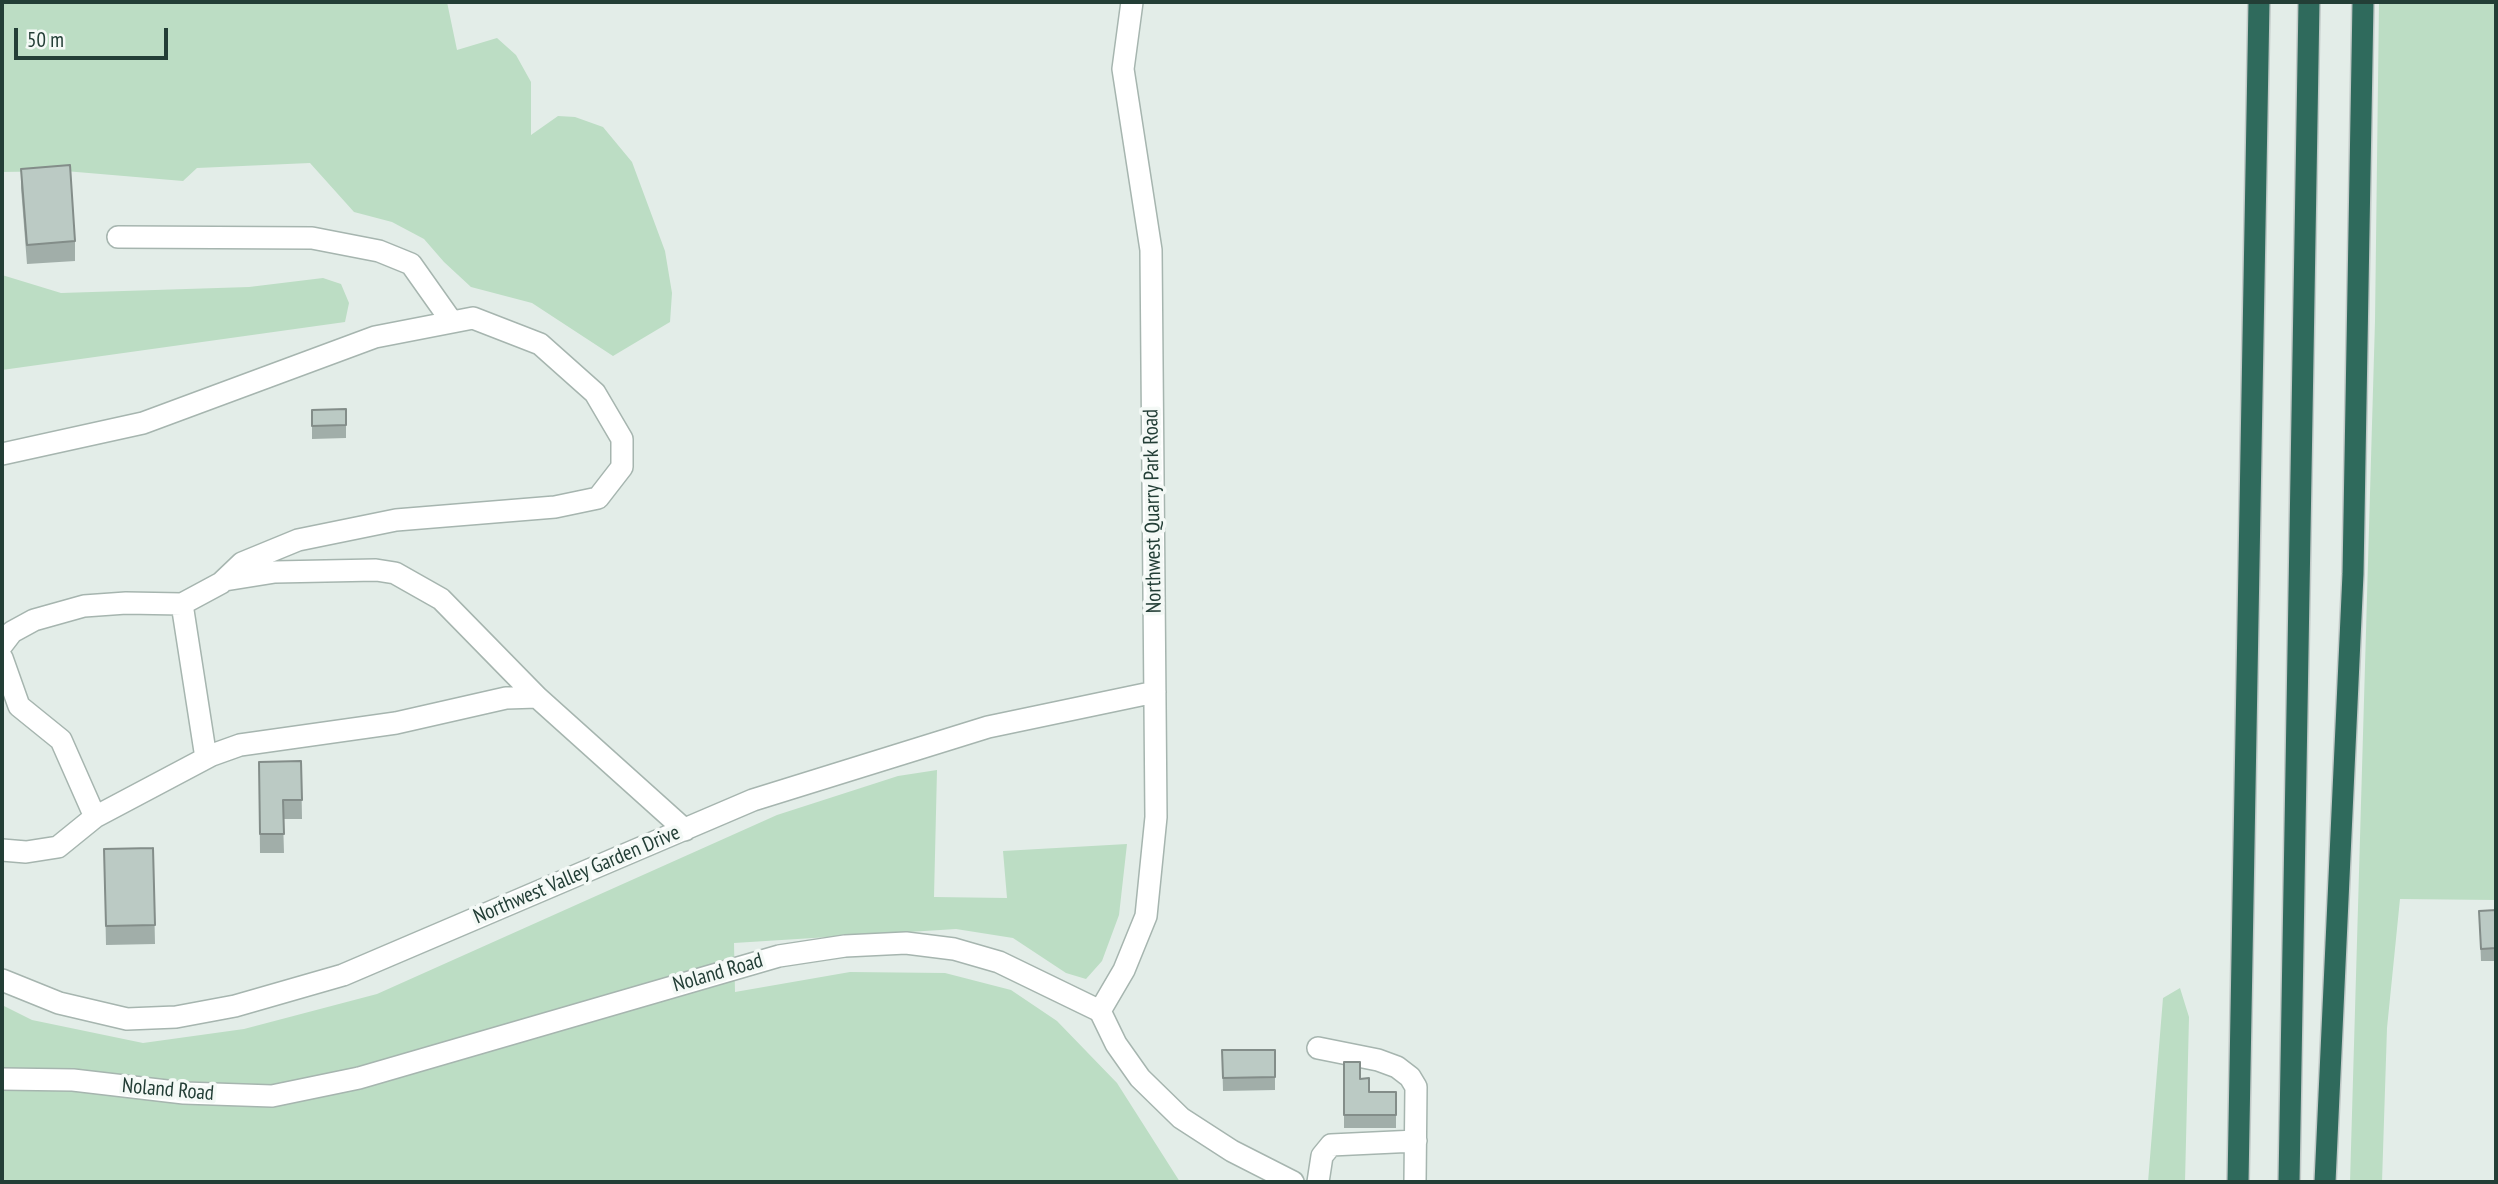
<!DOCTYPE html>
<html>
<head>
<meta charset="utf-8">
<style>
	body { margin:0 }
	#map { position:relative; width:2498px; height:1184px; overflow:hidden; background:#e3ede8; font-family:"PT Sans Narrow",sans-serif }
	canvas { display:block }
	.frame { position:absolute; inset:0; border:4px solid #233e36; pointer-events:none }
	.scale { position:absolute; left:14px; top:28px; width:154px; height:32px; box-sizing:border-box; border:4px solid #233e36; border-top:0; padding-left:9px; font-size:21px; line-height:24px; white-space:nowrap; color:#233e36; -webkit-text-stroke:5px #f4f9f6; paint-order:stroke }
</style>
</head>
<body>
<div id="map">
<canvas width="2498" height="1184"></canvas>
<div class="frame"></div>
<div class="scale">50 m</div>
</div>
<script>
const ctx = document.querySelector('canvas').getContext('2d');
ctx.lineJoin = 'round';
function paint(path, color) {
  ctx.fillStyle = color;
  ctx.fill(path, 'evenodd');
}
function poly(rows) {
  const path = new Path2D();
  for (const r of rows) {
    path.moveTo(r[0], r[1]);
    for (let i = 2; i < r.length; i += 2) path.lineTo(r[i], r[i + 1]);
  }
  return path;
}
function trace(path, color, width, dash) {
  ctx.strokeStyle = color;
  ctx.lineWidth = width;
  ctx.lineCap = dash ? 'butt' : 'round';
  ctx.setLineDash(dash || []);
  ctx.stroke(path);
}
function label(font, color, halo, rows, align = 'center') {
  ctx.font = font + ' "PT Sans Narrow",sans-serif';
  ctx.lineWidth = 7;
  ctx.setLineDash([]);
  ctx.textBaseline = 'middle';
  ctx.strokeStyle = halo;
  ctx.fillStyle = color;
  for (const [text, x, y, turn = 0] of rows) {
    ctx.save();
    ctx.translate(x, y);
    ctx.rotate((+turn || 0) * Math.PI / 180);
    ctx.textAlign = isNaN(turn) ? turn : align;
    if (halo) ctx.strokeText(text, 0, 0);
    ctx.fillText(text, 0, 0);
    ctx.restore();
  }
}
const green = poly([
	[2,2,447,2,457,50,497,38,516,55,531,82,531,135,558,116,575,117,603,127,632,162,665,251,672,293,670,322,613,356,532,303,471,287,444,262,424,239,392,222,354,212,310,163,197,168,183,181,65,171,2,172],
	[2379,2,2496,2,2496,900,2400,899,2387,1028,2382,1182,2350,1182,2375,321],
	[2,275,61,293,249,287,323,278,341,284,349,303,345,322,2,370],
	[937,770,934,897,1007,898,1003,851,1127,844,1119,915,1102,961,1086,979,1066,973,1013,938,956,929,734,943,735,992,850,972,945,973,1011,990,1057,1021,1117,1083,1180,1182,2,1182,2,1005,32,1020,143,1043,244,1029,377,994,777,815,898,776],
	[2180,988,2189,1017,2185,1182,2148,1182,2163,998]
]);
const minor = poly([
	[118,237,312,238,379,251,411,264,452,322],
	[2,454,143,423,375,337,473,318,540,344,595,393,622,439,622,467,598,498,555,507,396,520,298,540,242,563,221,583,182,604,126,603,84,606,34,620,12,632,2,645],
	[225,580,275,572,376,570,395,573,441,599,537,697],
	[182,604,206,758],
	[2,658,19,706,61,740,95,817],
	[2,850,26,852,58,847,95,817,212,755,240,745,396,723,506,698,537,697,685,830],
	[2,980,59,1003,127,1019,176,1017,235,1006,343,975,753,800,988,727,1155,692],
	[1100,1011,1124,970,1146,916,1156,817,1151,250,1123,69,1132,2],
	[1318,1048,1378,1060,1397,1067,1410,1077,1416,1087,1415,1182],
	[2,1079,73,1080,184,1093,272,1096,359,1078,779,956,845,946,906,943,954,949,999,962,1100,1011,1116,1044,1140,1078,1181,1118,1232,1151,1293,1182],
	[1318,1182,1322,1156,1331,1145,1416,1141]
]);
const highway = poly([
	[2238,1182,2259,2],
	[2289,1182,2309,2],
	[2325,1182,2353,574,2363,2]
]);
const wall = poly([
	[21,169,75,241,75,261,27,264,21,188],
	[346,409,346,438,312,439,312,410],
	[301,761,302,819,283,819,284,853,260,853,259,762],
	[153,848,155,944,106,945,104,849],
	[2496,910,2496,961,2481,961,2479,911],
	[1222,1050,1275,1050,1275,1090,1223,1091],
	[1344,1062,1360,1079,1369,1092,1396,1092,1396,1128,1344,1128]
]);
const building = poly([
	[70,165,75,241,27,245,21,169,70,165],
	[346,409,346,425,312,426,312,410,346,409],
	[301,761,302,800,283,800,284,834,260,834,259,762,301,761],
	[153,848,155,925,106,926,104,849,153,848],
	[2496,910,2496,948,2481,949,2479,911,2496,910],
	[1222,1050,1275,1050,1275,1077,1223,1078,1222,1050],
	[1344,1062,1360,1062,1360,1079,1369,1078,1369,1092,1396,1092,1396,1115,1344,1115,1344,1062]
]);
const streetNames = [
	["Northwest Quarry Park Road",1153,511,-91],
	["Northwest Valley Garden Drive",577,875,-23],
	["Noland Road",718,973,-16],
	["Noland Road",168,1090,5]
];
paint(green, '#bcddc4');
trace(minor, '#a6b5af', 24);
trace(highway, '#c1c9c7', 24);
trace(minor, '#fff', 21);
trace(highway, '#2f6a5c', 21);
paint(wall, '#a1aea9');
paint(building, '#bbcac4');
trace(building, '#838d89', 2);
label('21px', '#233e36', '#f4f9f6', streetNames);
</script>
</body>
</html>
